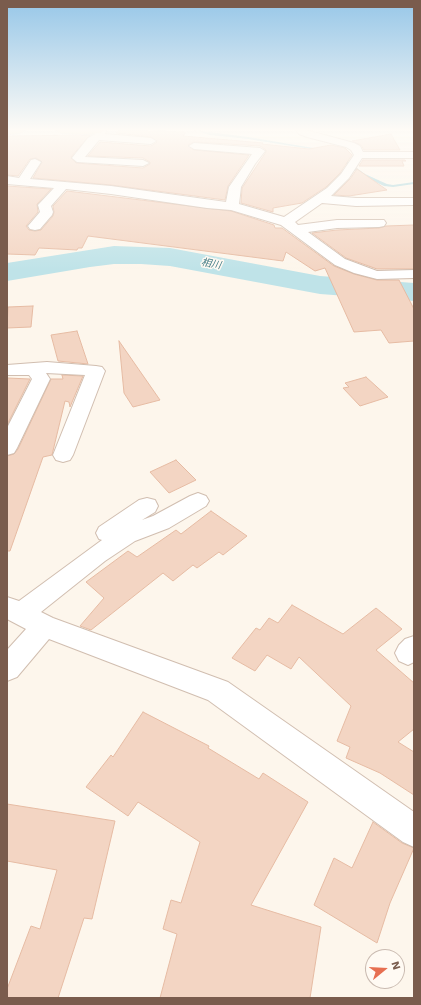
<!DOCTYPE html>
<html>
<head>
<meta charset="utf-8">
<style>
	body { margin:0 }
	#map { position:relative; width:421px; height:1005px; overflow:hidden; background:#fdf6ec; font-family:"Work Sans",sans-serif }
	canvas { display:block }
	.frame { position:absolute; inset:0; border:8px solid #7a5c4d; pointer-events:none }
	.north { position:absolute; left:365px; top:949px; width:40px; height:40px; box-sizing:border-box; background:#fffaf3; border:1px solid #cabbb1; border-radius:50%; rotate:72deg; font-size:11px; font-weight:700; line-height:16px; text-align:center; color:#7a5c4d }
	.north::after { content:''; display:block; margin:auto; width:14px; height:18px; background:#e76f51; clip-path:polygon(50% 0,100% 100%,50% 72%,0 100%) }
</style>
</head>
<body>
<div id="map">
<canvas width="421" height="1005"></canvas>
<div class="frame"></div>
<div class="north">N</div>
</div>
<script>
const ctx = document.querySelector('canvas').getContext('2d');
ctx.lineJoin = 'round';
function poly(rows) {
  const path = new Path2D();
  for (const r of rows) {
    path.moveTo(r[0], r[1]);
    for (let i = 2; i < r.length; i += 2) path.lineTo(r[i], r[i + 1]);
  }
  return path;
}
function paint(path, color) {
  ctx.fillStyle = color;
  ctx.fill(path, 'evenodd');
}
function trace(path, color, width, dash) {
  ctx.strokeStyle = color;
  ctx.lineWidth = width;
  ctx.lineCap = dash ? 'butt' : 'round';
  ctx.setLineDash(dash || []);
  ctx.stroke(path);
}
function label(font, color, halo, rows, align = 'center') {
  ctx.font = font + ' "Work Sans","Noto Sans JP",sans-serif';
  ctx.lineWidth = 3;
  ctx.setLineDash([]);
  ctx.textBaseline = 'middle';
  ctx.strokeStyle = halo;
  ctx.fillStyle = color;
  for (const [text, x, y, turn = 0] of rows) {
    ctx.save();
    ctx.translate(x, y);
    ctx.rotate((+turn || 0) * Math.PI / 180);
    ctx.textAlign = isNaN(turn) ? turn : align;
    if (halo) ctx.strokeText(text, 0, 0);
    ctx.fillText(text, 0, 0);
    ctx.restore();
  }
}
const stream = poly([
	[194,130,248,137,325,150,323,151,248,139,210,135,194,130],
	[338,156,340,156,365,174,387,184,393,185,414,182,414,184,393,187,384,186,363,176,338,158,338,156]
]);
const river = poly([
	[114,246,170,248,320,276,414,283,414,301,320,294,170,266,141,264,114,264,90,267,7,281,7,263,114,246]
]);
const building = poly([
	[119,130,186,132,183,136,263,143,262,144,309,149,331,145,345,148,352,155,340,173,326,187,302,203,273,208,273,212,241,203,242,188,266,152,266,150,260,146,194,142,188,145,194,150,249,155,228,186,225,200,111,185,33,178,42,162,36,158,30,159,18,176,7,175,7,136,90,135,71,157,76,163,143,168,150,164,150,162,143,158,88,156,100,142,151,146,157,142,151,137,116,133,119,130],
	[391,134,400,150,364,150,361,145,352,141,391,134],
	[363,160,405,160,406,161,402,161,404,166,359,166,363,160],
	[357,169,387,190,349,196,334,195,350,179,357,169],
	[7,186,51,189,37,204,38,212,26,226,29,230,35,231,41,230,53,216,54,212,53,206,67,191,231,211,274,225,275,228,282,228,334,266,354,274,377,280,399,280,414,309,414,341,389,343,381,330,354,332,325,268,315,271,286,252,283,261,88,236,82,248,78,248,77,250,39,248,35,255,7,254,7,186],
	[414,225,414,269,377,269,346,258,312,233,337,230,379,228,386,226,414,225],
	[33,306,31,327,7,328,8,307,33,306],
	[77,331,88,364,58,361,51,335,77,331],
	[119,341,160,400,133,407,124,393,119,341],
	[62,375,83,376,70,407,69,402,65,401,52,455,43,457,10,551,7,551,7,456,14,454,18,449,51,379,63,379,62,375],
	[366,377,388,397,360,406,343,388,349,387,345,383,366,377],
	[7,378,30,379,7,425,7,378],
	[176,460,196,480,169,493,150,472,176,460],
	[211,511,247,536,223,555,219,552,197,568,193,565,173,581,163,573,91,630,80,626,104,598,86,582,128,551,137,557,176,530,181,534,211,511],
	[292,605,343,634,376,608,402,629,376,650,414,683,414,729,398,742,414,752,414,795,380,773,346,758,350,747,337,741,351,706,299,657,291,669,267,655,255,671,232,658,256,628,260,630,269,618,278,623,292,605],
	[143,712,209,746,208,748,259,779,263,773,308,802,251,905,321,927,310,998,160,998,177,934,163,929,171,900,181,903,200,842,138,802,128,816,86,787,111,755,113,757,143,712],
	[7,804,115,821,92,919,84,918,58,998,7,998,7,989,31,926,40,929,57,870,7,861,7,804],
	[373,822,402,843,414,848,390,903,377,943,314,905,334,858,352,868,373,822]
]);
const minor = poly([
	[96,130,106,130,105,134,151,138,156,141,151,144,99,140,85,157,143,160,149,163,143,166,77,162,72,158,88,138,95,134,96,130],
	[296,130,306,130,354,143,360,146,363,152,414,152,414,158,362,158,349,178,331,196,356,198,413,198,414,205,356,206,322,203,295,222,298,225,337,220,384,220,386,223,384,226,379,227,337,228,308,232,345,259,377,271,414,270,414,278,377,279,354,273,335,265,281,225,231,210,207,208,111,194,66,189,51,206,53,212,52,215,40,229,35,230,30,229,28,226,40,212,38,205,54,188,7,184,7,176,19,178,31,160,35,159,41,162,30,179,111,186,226,202,229,187,252,154,194,149,189,146,194,143,260,148,265,151,255,164,241,187,239,204,284,217,327,188,341,174,354,155,351,150,346,147,307,137,299,134,296,130],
	[47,362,96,366,102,367,105,371,73,455,70,460,63,462,56,460,53,455,85,375,46,373,50,379,17,448,14,453,7,455,7,428,32,379,29,375,7,375,7,365,47,362],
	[198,493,206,496,209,501,206,506,169,528,135,541,105,561,41,612,53,618,228,682,414,812,414,847,403,842,208,700,49,639,17,677,7,681,7,650,26,629,7,619,7,597,19,601,102,540,99,539,96,533,99,527,139,500,147,498,155,500,158,506,155,512,142,520,153,516,190,496,198,493],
	[414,636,414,662,408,665,399,661,395,653,399,645,405,639,414,636]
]);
const major = poly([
	[7,130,25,130,20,133,7,134,7,130],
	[56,130,105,130,100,133,85,134,61,133,56,130]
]);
const farWaternames = [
	["相川",211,264,11]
];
paint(stream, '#a5d3da');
paint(river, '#bfe3e8');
paint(building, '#f3d5c3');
trace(building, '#e6bba3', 1);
trace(minor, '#d1beb0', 2);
trace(major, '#dad1cd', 2);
paint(minor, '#fff');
paint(major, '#fbd9a5');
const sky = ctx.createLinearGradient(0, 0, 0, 270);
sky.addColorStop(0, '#97c7e8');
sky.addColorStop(0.48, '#fefbf6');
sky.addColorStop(1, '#fefbf600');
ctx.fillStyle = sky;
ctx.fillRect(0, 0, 421, 270);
label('italic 10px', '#437c86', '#fffaf3', farWaternames);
</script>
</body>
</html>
